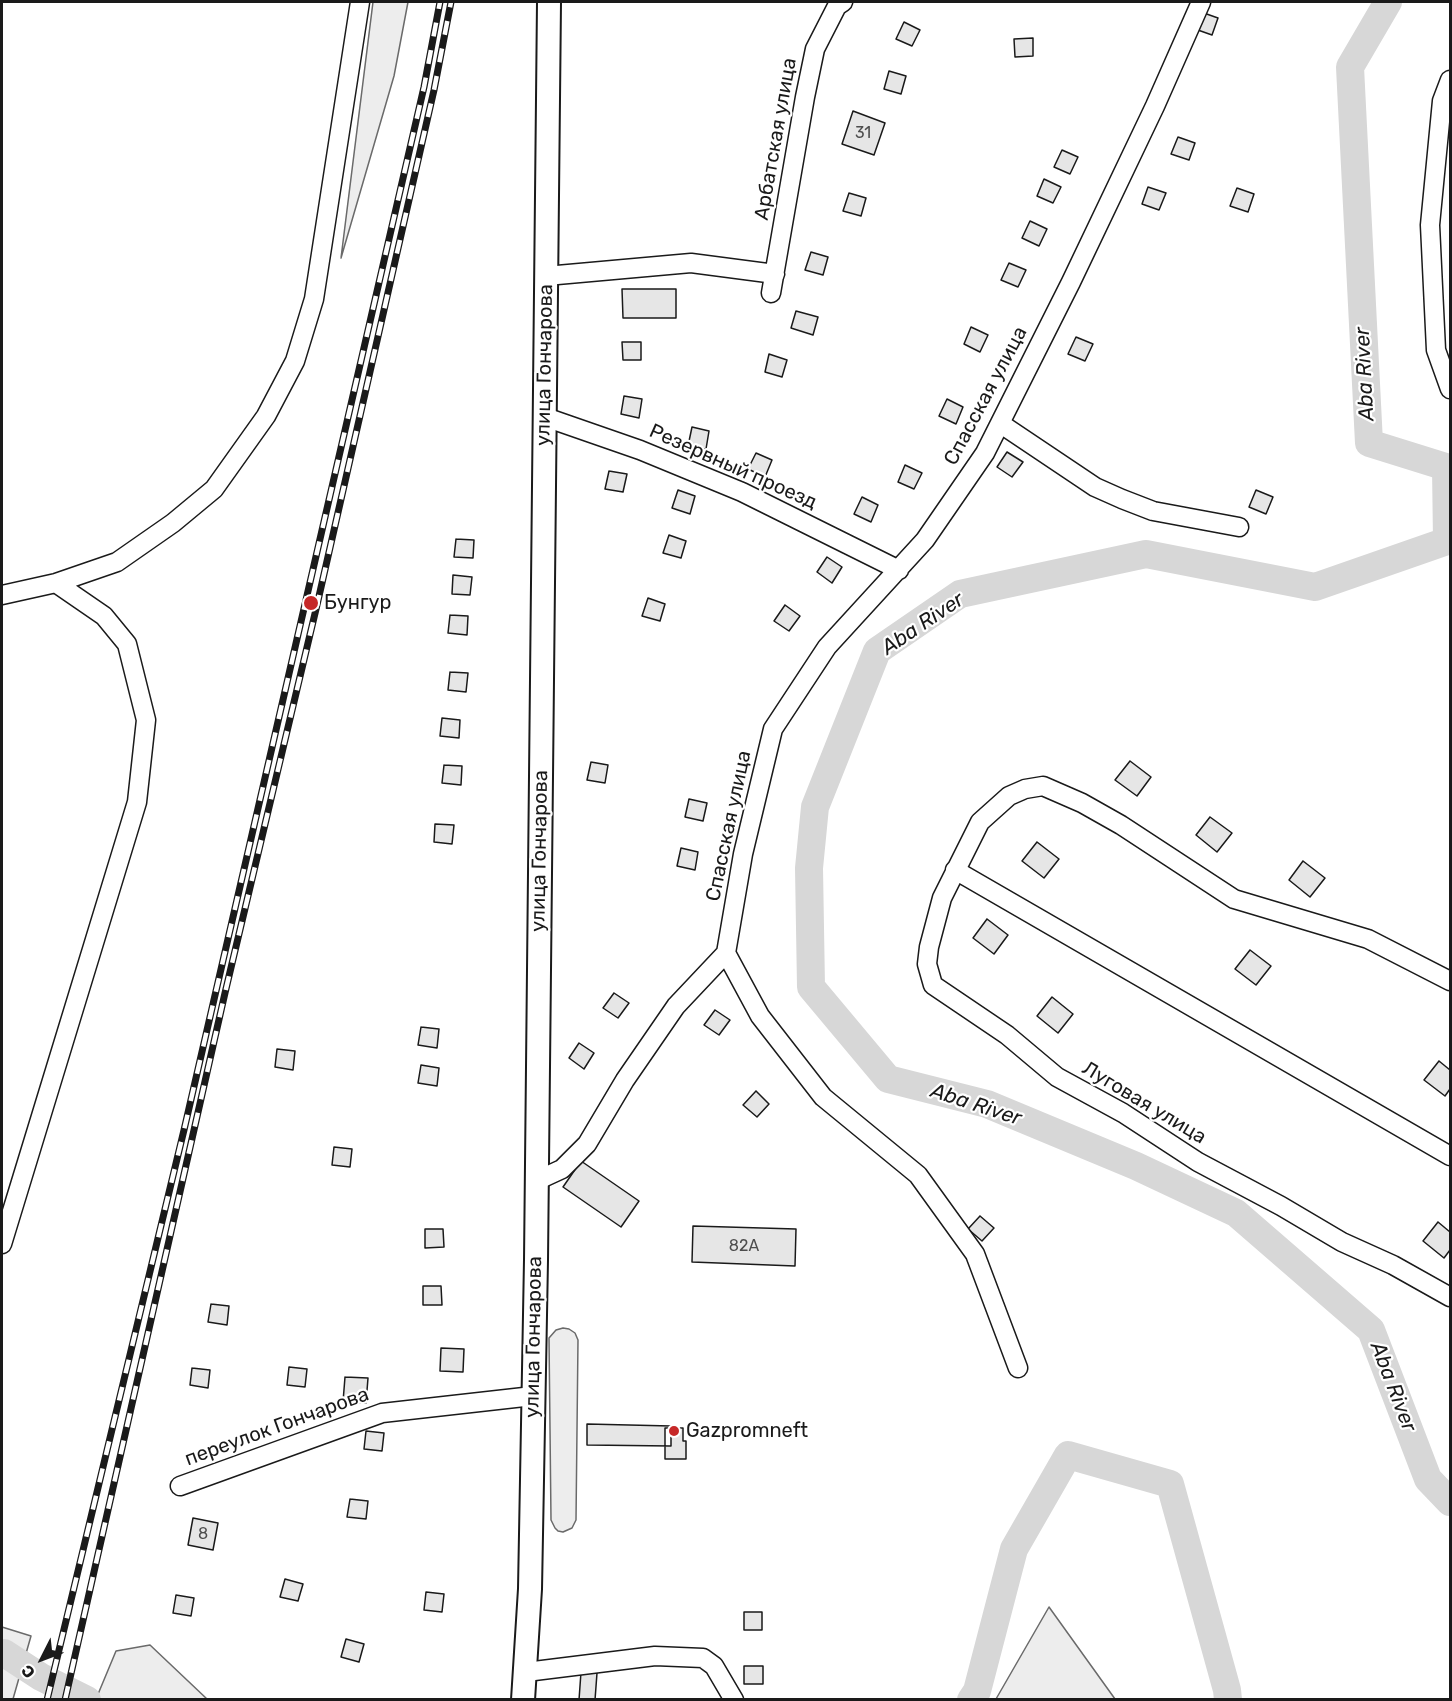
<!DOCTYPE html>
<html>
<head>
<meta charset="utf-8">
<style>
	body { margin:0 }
	#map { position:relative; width:1452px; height:1701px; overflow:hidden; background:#fff; font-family:Rubik,sans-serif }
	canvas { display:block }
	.frame { position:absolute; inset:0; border:3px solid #1a1a1a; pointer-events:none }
	.north { position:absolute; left:12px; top:1629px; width:60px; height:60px; -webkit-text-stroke:4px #fff; paint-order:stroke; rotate:228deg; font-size:16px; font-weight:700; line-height:24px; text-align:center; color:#1a1a1a }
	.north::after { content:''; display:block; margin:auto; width:21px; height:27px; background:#1a1a1a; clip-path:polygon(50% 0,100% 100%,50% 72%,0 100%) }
</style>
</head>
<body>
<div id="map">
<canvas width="1452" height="1701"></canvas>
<div class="frame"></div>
<div class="north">С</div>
</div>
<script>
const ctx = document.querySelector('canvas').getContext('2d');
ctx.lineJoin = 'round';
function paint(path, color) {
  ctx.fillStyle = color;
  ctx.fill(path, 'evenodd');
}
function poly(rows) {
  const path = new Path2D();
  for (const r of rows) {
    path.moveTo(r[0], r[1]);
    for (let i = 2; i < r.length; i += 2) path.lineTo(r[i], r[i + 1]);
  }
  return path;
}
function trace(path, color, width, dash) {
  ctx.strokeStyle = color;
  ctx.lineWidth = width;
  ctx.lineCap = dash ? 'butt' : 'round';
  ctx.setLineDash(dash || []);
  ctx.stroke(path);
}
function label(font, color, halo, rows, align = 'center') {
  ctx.font = font + ' Rubik,sans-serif';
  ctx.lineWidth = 4.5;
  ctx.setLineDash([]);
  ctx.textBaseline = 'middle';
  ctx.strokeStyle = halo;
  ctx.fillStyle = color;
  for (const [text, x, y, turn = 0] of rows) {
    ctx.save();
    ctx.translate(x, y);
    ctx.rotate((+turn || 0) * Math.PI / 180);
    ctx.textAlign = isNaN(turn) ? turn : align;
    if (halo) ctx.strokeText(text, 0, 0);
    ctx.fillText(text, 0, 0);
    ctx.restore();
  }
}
const built = poly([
	[373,2,408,2,394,76,341,258,373,2],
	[563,1328,569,1329,575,1333,578,1340,576,1520,572,1528,563,1532,558,1531,555,1528,551,1520,549,1338,556,1330,563,1328],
	[1049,1607,1115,1699,996,1699,1049,1607],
	[2,1627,31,1636,13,1699,2,1699,2,1627],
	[150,1645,207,1699,96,1699,116,1651,150,1645]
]);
const river = poly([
	[1388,2,1350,67,1369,443,1446,467,1447,541,1315,587,1146,554,960,594,877,651,815,807,809,868,811,987,888,1079,987,1104,1136,1166,1236,1213,1371,1330,1428,1479,1450,1502],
	[2,1653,4,1653,41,1677,87,1700],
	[971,1700,977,1691,1014,1549,1068,1455,1170,1484,1227,1690,1228,1700]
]);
const building = poly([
	[1201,12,1218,18,1212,35,1195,29,1201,12],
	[904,22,920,30,912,46,896,39,904,22],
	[1033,38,1033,56,1015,57,1014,39,1033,38],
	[889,71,906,76,901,94,884,89,889,71],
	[853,111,885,123,874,155,842,144,853,111],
	[1178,137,1195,143,1189,160,1171,154,1178,137],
	[1062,150,1078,157,1070,174,1054,167,1062,150],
	[1044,179,1061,187,1053,203,1037,196,1044,179],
	[1148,187,1166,193,1159,210,1142,204,1148,187],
	[1237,188,1254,194,1248,212,1230,206,1237,188],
	[849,193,866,198,861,216,843,211,849,193],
	[1030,221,1047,229,1039,246,1022,238,1030,221],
	[811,252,828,257,823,275,805,270,811,252],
	[1009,263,1026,270,1018,287,1001,280,1009,263],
	[622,289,676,289,676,318,623,318,622,289],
	[796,311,818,317,813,335,791,328,796,311],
	[971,327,988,335,980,352,964,344,971,327],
	[1076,337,1093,344,1085,361,1068,354,1076,337],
	[622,342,641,342,641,360,623,360,622,342],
	[769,354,787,360,782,377,765,372,769,354],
	[624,396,642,399,639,418,621,414,624,396],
	[947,399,963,407,956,424,939,416,947,399],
	[692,427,709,431,706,449,688,446,692,427],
	[1007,452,1023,462,1012,477,997,467,1007,452],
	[756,453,772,460,765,477,748,469,756,453],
	[905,465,922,473,914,489,898,482,905,465],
	[609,471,627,474,623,492,605,489,609,471],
	[678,490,695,496,690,514,672,508,678,490],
	[1256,490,1273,497,1266,514,1249,507,1256,490],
	[862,497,878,505,871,522,854,514,862,497],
	[669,535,686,541,681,558,663,553,669,535],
	[456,539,474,540,473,558,454,557,456,539],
	[827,557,842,567,832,583,817,572,827,557],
	[453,575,472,577,470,595,452,594,453,575],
	[648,598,665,604,660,621,642,616,648,598],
	[785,605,800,616,789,631,774,621,785,605],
	[450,615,468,616,467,635,448,633,450,615],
	[450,672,468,673,466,692,448,690,450,672],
	[442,718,460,720,459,738,440,736,442,718],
	[1130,761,1151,777,1137,796,1115,780,1130,761],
	[591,762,608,765,605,783,587,780,591,762],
	[444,765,462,766,461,785,442,783,444,765],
	[689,799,707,803,703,821,685,817,689,799],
	[1210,817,1232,833,1217,852,1196,835,1210,817],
	[435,824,454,825,452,844,434,842,435,824],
	[1037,842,1059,859,1044,878,1022,861,1037,842],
	[681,848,698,852,695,870,677,866,681,848],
	[1303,861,1325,878,1310,897,1289,880,1303,861],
	[987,919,1008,935,994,954,973,938,987,919],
	[1250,950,1271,966,1256,985,1235,969,1250,950],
	[614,993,629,1003,618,1018,603,1008,614,993],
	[1052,997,1073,1014,1058,1033,1037,1016,1052,997],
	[715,1010,730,1020,719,1035,704,1025,715,1010],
	[421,1027,439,1029,437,1048,418,1045,421,1027],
	[579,1043,594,1053,584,1069,569,1058,579,1043],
	[277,1049,295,1051,293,1070,275,1067,277,1049],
	[1439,1061,1450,1070,1450,1089,1445,1096,1424,1080,1439,1061],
	[421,1065,439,1068,437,1086,418,1083,421,1065],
	[756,1091,769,1104,757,1117,743,1105,756,1091],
	[334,1147,352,1149,350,1167,332,1165,334,1147],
	[581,1161,639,1201,621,1227,563,1187,581,1161],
	[980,1216,994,1228,982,1241,968,1229,980,1216],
	[1438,1222,1450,1232,1450,1250,1444,1258,1423,1241,1438,1222],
	[693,1226,796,1229,795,1266,692,1262,693,1226],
	[425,1229,443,1229,444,1247,425,1248,425,1229],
	[423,1286,441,1286,442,1305,423,1305,423,1286],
	[211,1304,229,1306,227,1325,208,1322,211,1304],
	[441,1348,464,1349,463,1372,440,1371,441,1348],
	[289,1367,307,1369,305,1387,287,1385,289,1367],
	[192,1368,210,1370,208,1388,190,1385,192,1368],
	[345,1377,368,1378,366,1403,343,1402,345,1377],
	[587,1424,671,1426,671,1446,587,1445,587,1424],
	[665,1428,683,1428,683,1441,686,1441,686,1459,665,1459,665,1428],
	[366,1431,384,1433,382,1451,364,1449,366,1431],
	[350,1499,368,1501,366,1519,347,1517,350,1499],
	[193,1518,218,1523,213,1550,188,1545,193,1518],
	[285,1579,303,1584,298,1601,280,1597,285,1579],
	[426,1592,444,1594,442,1612,424,1610,426,1592],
	[176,1595,194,1598,191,1616,173,1613,176,1595],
	[744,1612,762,1612,762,1630,744,1630,744,1612],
	[346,1639,364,1644,359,1662,341,1657,346,1639],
	[744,1666,763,1666,763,1684,744,1684,744,1666],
	[581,1672,597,1673,595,1700,579,1700,581,1672]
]);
const minor = poly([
	[1450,80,1442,101,1430,225,1436,350,1450,389],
	[546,276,691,263,775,274],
	[771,293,805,97,815,49,837,6,843,2],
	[545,417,640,450,742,492,899,570],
	[1001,424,1095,487,1122,499,1153,511,1239,527],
	[2,595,56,583,117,562,173,523,214,489,266,416,295,361,314,299,360,2],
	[955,870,1450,1156],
	[726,953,760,1016,823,1097,918,1175,975,1254,1018,1368],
	[1450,981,1368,939,1234,899,1121,825,1082,803,1043,786,1025,789,1009,796,980,822,942,898,929,947,927,964,933,985,1007,1035,1057,1077,1123,1113,1198,1162,1281,1206,1342,1242,1393,1265,1450,1297],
	[536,1181,562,1169,587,1144,625,1080,676,1006,726,953,743,854,773,729,827,647,925,540,985,453,1071,282,1155,106,1201,2],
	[2,1244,137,802,146,720,127,644,104,616,56,583],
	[180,1486,382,1413,533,1396],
	[526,1672,655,1656,703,1658,714,1666,734,1700]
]);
const major = poly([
	[523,1700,530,1589,536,1260,549,2]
]);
const rail = poly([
	[47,1700,184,1130,424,87,440,2],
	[65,1700,225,993,317,605,434,90,451,2]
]);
const markers = [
	[311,603,8,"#c62828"],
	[674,1431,6,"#c62828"]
];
const numberNames = [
	["31",863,133],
	["82А",744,1246],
	["8",203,1534]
];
const streetNames = [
	["Арбатская улица",776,139,-80],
	["улица Гончарова",545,365,-89],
	["Спасская улица",986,396,-62],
	["Резервный проезд",733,467,24],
	["Спасская улица",729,826,-78],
	["улица Гончарова",540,851,-89],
	["Луговая улица",1144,1103,31],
	["улица Гончарова",534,1337,-89],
	["переулок Гончарова",277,1427,-20]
];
const poiNames = [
	["Бунгур",324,603],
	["Gazpromneft",686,1431]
];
const waterNames = [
	["Aba River",1365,374,-93],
	["Aba River",923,624,-34],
	["Aba River",976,1105,18],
	["Aba River",1393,1387,69]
];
paint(built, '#ededed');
trace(built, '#6a6a6a', 1.5);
trace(river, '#d7d7d7', 28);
paint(building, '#e6e6e6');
trace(building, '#1a1a1a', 1.5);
trace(minor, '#1a1a1a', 21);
trace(major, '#1a1a1a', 26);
trace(minor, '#fff', 18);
trace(major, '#fff', 22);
trace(rail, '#1a1a1a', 7);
trace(rail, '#fff', 4.5, [14]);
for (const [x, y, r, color] of markers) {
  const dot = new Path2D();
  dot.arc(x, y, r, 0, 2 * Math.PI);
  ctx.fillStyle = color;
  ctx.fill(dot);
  trace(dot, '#fff', 2);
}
label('16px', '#4d4d4d', null, numberNames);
label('20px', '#1a1a1a', '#fff', streetNames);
label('20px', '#1a1a1a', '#fff', poiNames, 'left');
label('italic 21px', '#1a1a1a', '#fff', waterNames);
</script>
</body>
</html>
